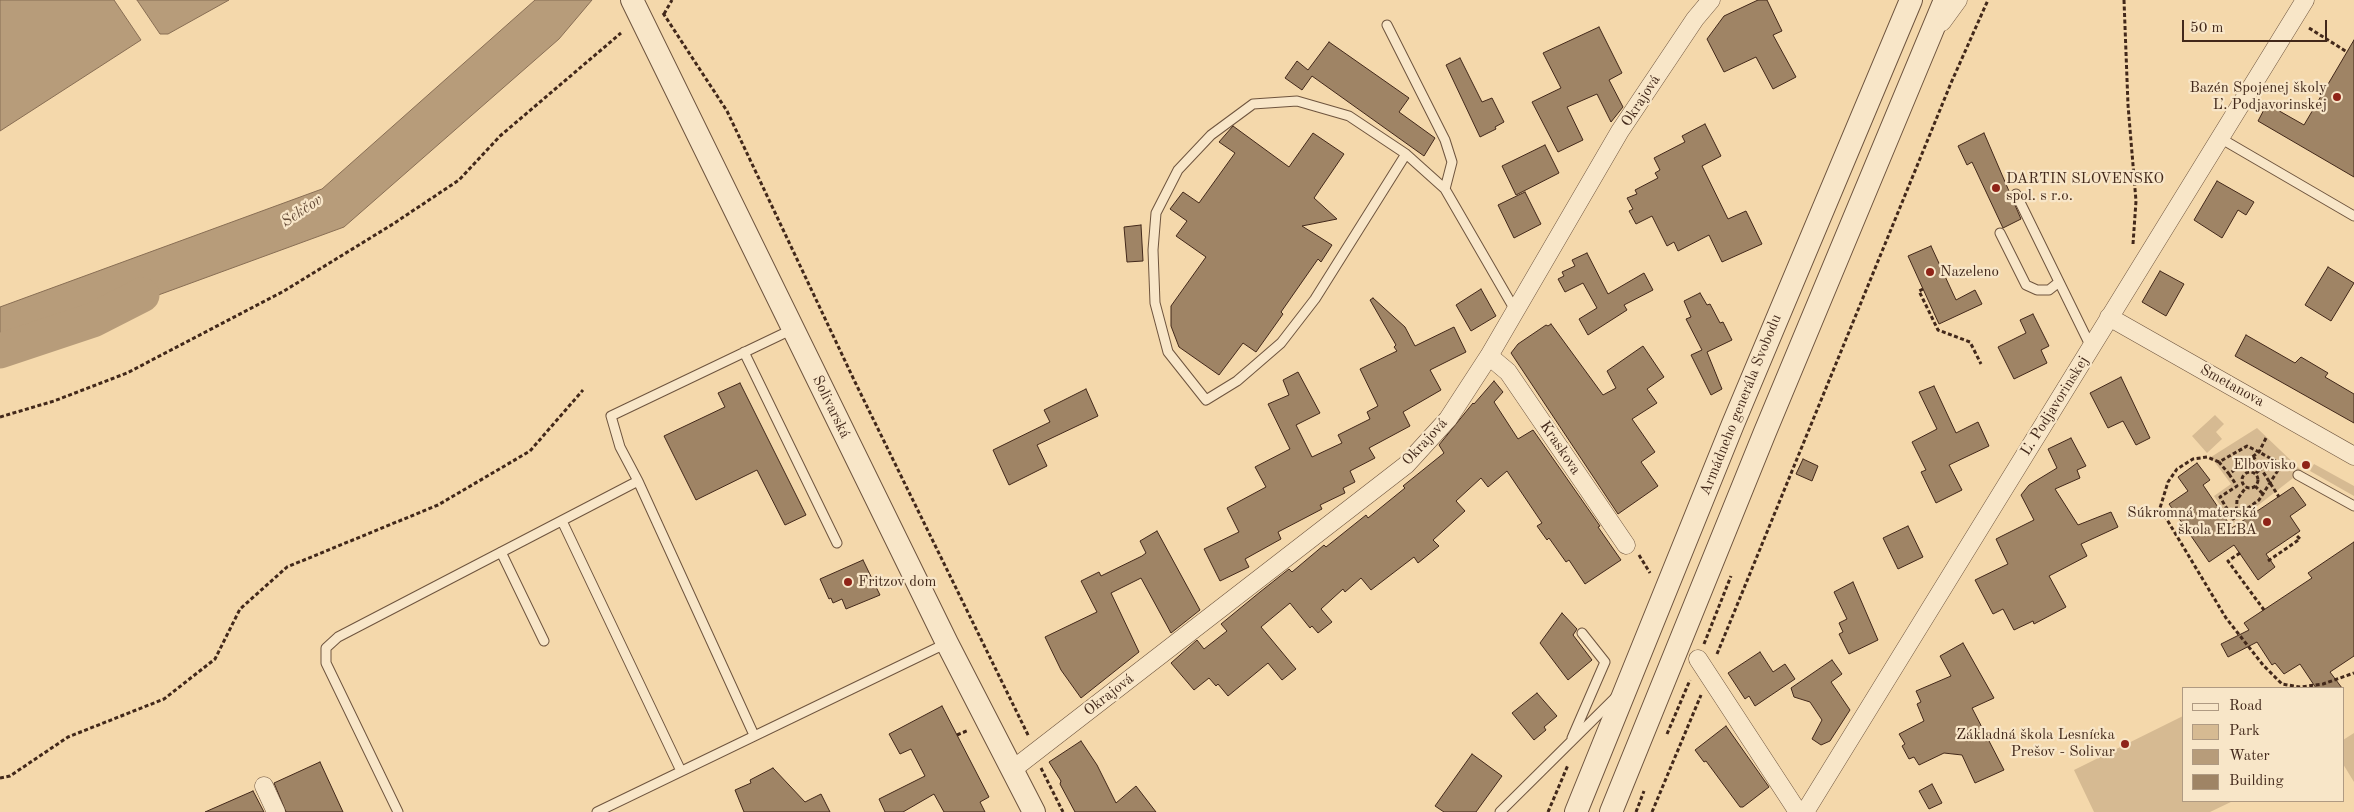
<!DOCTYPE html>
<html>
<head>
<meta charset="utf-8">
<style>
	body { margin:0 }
	#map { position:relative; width:2354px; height:812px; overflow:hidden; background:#f4d8ab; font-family:"Old Standard TT",serif }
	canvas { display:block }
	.legend { position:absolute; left:2182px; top:687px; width:162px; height:115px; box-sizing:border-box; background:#f8e6c8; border:1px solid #af9a82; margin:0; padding:6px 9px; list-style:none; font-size:15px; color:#42281a }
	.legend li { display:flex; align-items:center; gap:10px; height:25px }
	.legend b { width:25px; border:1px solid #af9a82 }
	.scale { position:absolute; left:2182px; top:20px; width:145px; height:22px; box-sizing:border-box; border:2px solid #42281a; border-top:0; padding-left:6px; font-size:15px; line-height:18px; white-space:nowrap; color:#42281a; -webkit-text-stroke:4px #f8e6c8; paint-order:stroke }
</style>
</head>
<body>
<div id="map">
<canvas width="2354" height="812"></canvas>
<ul class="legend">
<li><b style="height:6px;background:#f8e6c8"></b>Road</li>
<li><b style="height:14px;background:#d6ba92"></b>Park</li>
<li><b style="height:14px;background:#b79c7a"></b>Water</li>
<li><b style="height:14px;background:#9f8465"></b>Building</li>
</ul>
<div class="scale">50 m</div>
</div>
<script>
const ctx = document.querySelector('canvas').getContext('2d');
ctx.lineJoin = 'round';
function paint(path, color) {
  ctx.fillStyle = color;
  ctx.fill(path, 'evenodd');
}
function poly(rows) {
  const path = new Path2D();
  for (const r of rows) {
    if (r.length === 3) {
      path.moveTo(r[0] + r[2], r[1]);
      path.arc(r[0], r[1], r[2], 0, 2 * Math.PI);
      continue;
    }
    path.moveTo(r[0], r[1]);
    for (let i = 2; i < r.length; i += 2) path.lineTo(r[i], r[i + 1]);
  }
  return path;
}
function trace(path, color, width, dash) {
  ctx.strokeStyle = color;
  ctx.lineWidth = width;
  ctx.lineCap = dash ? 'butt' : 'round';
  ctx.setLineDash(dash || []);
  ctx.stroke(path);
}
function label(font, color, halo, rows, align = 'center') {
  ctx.font = font + ' "Old Standard TT",serif';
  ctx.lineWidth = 4.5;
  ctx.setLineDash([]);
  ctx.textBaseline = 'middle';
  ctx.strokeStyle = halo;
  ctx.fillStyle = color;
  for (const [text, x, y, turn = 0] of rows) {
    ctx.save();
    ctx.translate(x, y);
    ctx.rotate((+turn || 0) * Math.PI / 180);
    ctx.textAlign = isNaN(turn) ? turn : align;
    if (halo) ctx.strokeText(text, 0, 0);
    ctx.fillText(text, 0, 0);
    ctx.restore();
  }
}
const green = poly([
	[2215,415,2224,424,2216,432,2222,439,2207,453,2192,436],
	[2257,428,2302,471,2233,525,2214,496,2231,484,2211,457],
	[2314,464,2354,486,2354,496,2310,471],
	[2183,716,2183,801,2233,801,2210,812,2094,812,2074,770],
	[2354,733,2354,782,2343,764,2343,740]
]);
const water = poly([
	[0,0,114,0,141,40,0,131,0,0],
	[137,0,229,0,168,34,160,34,137,0],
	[535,0,592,0,559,39,344,227,0,353,0,307,322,189,535,0]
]);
const river = poly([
	[0,351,93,320,142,295]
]);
const building = poly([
	[1758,0,1767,0,1782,31,1773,35,1796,77,1773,89,1756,57,1724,72,1707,39,1724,16,1758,0],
	[1599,27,1622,73,1609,80,1623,107,1611,122,1597,94,1567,107,1583,140,1558,152,1532,102,1561,88,1543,53,1599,27],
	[2354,40,2354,177,2258,121,2267,104,2304,125,2354,40],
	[1329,42,1409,98,1399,112,1435,138,1424,156,1312,76,1302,90,1285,78,1297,61,1308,70,1329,42],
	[1460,58,1482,102,1492,98,1504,122,1495,127,1496,129,1480,137,1446,65,1460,58],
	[1705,124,1721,156,1702,166,1728,219,1746,211,1762,244,1722,262,1709,235,1678,251,1674,242,1667,246,1652,216,1636,224,1629,211,1633,209,1627,198,1637,194,1635,190,1658,178,1655,173,1660,170,1654,158,1685,142,1682,136,1705,124],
	[1233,126,1289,167,1313,133,1344,154,1314,198,1337,219,1302,226,1332,245,1321,262,1318,259,1281,312,1283,314,1256,352,1243,343,1219,375,1179,347,1171,326,1171,306,1206,257,1176,236,1187,221,1170,209,1183,192,1199,203,1235,153,1219,142,1233,126],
	[1984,133,2021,219,2003,228,1972,162,1967,165,1958,146,1984,133],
	[1545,145,1559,173,1516,195,1502,166,1545,145],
	[2217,181,2254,202,2246,215,2238,210,2222,238,2194,220,2217,181],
	[1525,192,1541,224,1514,238,1498,205,1525,192],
	[1141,225,1143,261,1127,262,1124,227,1141,225],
	[1931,246,1956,300,1975,290,1982,304,1939,324,1908,256,1931,246],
	[1587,253,1608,294,1644,273,1653,290,1624,305,1627,310,1588,335,1579,319,1597,308,1583,283,1565,292,1558,279,1564,276,1562,272,1575,266,1572,260,1587,253],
	[2328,267,2354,283,2331,321,2305,305,2328,267],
	[2160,271,2184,284,2166,316,2142,302,2160,271],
	[1481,289,1496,316,1471,331,1456,305,1481,289],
	[1700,293,1707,305,1710,304,1720,323,1723,322,1732,340,1707,352,1722,389,1711,395,1691,355,1702,350,1686,319,1691,317,1684,301,1700,293],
	[1373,298,1405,327,1415,346,1454,327,1466,352,1430,370,1441,390,1403,412,1410,426,1369,448,1375,458,1350,471,1355,482,1343,488,1345,493,1320,505,1322,509,1278,532,1281,539,1245,559,1249,567,1220,581,1204,549,1239,532,1227,508,1266,487,1255,467,1290,449,1268,404,1289,395,1283,380,1298,372,1320,413,1296,425,1312,457,1342,443,1338,435,1370,419,1367,412,1378,406,1360,369,1397,351,1394,347,1396,345,1370,300,1373,298],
	[2033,314,2049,346,2041,350,2047,363,2014,379,1998,347,2026,333,2020,320,2033,314],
	[1551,324,1603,395,1616,388,1607,371,1643,346,1664,377,1647,389,1657,403,1632,419,1655,452,1641,462,1658,486,1618,514,1511,353,1518,344,1546,325,1548,326,1551,324],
	[2246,335,2295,363,2301,357,2328,373,2325,377,2354,394,2354,423,2235,356,2246,335],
	[2121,377,2150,438,2136,445,2123,421,2108,428,2090,393,2121,377],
	[1494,381,1503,392,1494,402,1518,439,1533,430,1600,526,1598,527,1621,560,1585,584,1569,560,1566,562,1549,538,1547,540,1537,526,1542,523,1507,471,1488,487,1481,478,1456,501,1465,511,1433,540,1439,546,1418,563,1414,557,1371,590,1361,578,1345,592,1343,589,1321,609,1332,622,1318,633,1312,626,1310,628,1290,603,1261,627,1296,669,1282,680,1268,663,1228,696,1218,684,1216,686,1209,678,1194,690,1171,663,1197,640,1204,649,1227,631,1221,624,1260,592,1289,569,1292,572,1324,545,1326,547,1366,515,1368,518,1405,488,1403,486,1444,453,1439,445,1473,403,1474,404,1494,381],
	[740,383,806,515,785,525,757,470,696,500,664,436,725,407,718,393,740,383],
	[1934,386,1956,433,1978,422,1989,446,1949,465,1962,490,1936,503,1921,472,1926,470,1912,442,1937,429,1919,392,1934,386],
	[1086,389,1098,416,1037,445,1047,466,1009,485,993,450,1050,422,1044,410,1086,389],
	[2071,438,2086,466,2077,470,2080,478,2055,489,2078,525,2111,512,2118,527,2081,544,2087,556,2049,576,2066,607,2034,624,2033,621,2014,630,2003,609,1993,614,1975,580,2008,564,1996,539,2034,520,2021,495,2029,485,2057,468,2048,449,2071,438],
	[1803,459,1818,466,1812,481,1796,474,1803,459],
	[2197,463,2210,480,2203,485,2232,528,2293,487,2306,505,2290,516,2300,531,2266,554,2275,567,2258,580,2234,545,2209,562,2169,504,2188,491,2178,477,2197,463],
	[1908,526,1923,557,1898,569,1883,538,1908,526],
	[1157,531,1200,610,1171,633,1141,578,1111,593,1139,652,1081,698,1061,670,1045,637,1097,612,1081,581,1099,572,1101,576,1142,556,1146,553,1140,541,1157,531],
	[2354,542,2354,656,2330,672,2342,688,2316,688,2300,664,2284,674,2275,663,2272,665,2257,642,2228,657,2221,644,2249,630,2244,623,2312,578,2308,573,2354,542],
	[863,560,880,595,846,609,842,599,833,603,831,598,829,599,820,579,863,560],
	[1853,582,1878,640,1849,654,1839,634,1843,632,1839,623,1847,619,1834,592,1853,582],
	[1562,613,1577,629,1573,635,1592,660,1568,680,1540,643,1562,613],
	[1963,643,1994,698,1972,708,2004,770,1975,783,1962,755,1944,753,1919,765,1914,757,1909,759,1902,746,1905,744,1899,734,1924,721,1917,704,1921,702,1916,691,1951,676,1940,656,1963,643],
	[1760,652,1773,672,1785,664,1795,679,1755,706,1749,696,1745,699,1728,673,1760,652],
	[1832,660,1842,674,1831,682,1850,710,1830,741,1821,745,1812,739,1822,720,1810,702,1794,697,1791,688,1832,660],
	[1537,693,1557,716,1544,727,1546,730,1534,740,1512,713,1537,693],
	[942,706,989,797,980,802,985,812,944,812,934,794,903,812,885,812,879,799,925,776,911,749,900,754,889,734,942,706],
	[1726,726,1769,787,1743,807,1740,807,1706,761,1704,762,1695,750,1726,726],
	[1081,741,1097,765,1116,803,1136,786,1156,812,1075,812,1060,784,1061,781,1049,762,1081,741],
	[1472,754,1502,776,1476,812,1444,812,1435,806,1472,754],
	[320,762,343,812,286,812,274,783,320,762],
	[773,768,805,802,821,794,830,812,744,812,735,790,751,783,750,780,773,768],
	[1932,784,1942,803,1929,809,1919,791,1932,784],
	[253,791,264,812,205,812,253,791]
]);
const path = poly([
	[2124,0,2128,105,2136,201,2133,244],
	[663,13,727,111,855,382,1029,737],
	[664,14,672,0],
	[2309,28,2347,52],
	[1923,289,1919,291,1938,330,1970,342,1981,364],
	[0,417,54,401,127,373,284,291,393,224,459,180,500,136,621,33],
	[2266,438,2259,452,2229,474,2219,462,2247,446,2259,452,2288,468],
	[2253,456,2279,497],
	[2219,462,2207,457,2193,459,2177,469,2168,482,2160,508,2226,618,2263,665,2282,684,2300,687,2323,684,2354,673],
	[2250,480,8],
	[2256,473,2272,459],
	[2229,474,2237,486,2220,497,2233,519,2259,500,2282,464],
	[2255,486,2263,494],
	[2236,517,2237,500,2246,487],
	[2240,553,2228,561,2264,610],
	[1639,555,1650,573],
	[2268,561,2300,539,2295,534],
	[1704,644,1731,576],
	[1717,654,1951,83,1988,0],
	[1667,734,1690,680],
	[957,735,969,730],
	[1041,768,1063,812],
	[0,778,10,776,68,737,164,699,215,659,240,609,287,567,438,505,530,451,583,390],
	[1548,812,1568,765],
	[1636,812,1644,791],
	[1652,812,1701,695]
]);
const service = poly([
	[1387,25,1445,140,1452,162,1445,189],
	[2220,138,2354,216],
	[1406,154,1315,299,1281,343,1237,381,1206,400,1168,352,1155,303,1153,250,1156,213,1178,170,1211,135,1253,104,1297,101,1349,116,1406,154,1445,189,1515,310],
	[2016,194,2091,347],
	[2000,233,2026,285,2037,290,2049,290,2059,282],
	[744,352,837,543],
	[2298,475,2354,506],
	[638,481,620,447,611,416,793,329],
	[562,521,681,771],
	[501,552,544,641],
	[1572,738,1605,662,1582,633],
	[398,812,326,663,326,648,338,637,638,481,754,735],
	[597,812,947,643],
	[1500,812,1615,698]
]);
const minor = poly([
	[1942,22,1958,0],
	[2109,317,2354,456],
	[1489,356,1508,372,1626,545],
	[1698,659,1798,812],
	[1012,770,1406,465,1448,419,1489,356,1620,131,1695,19,1711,0],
	[264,786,276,812],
	[1805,812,2305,0]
]);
const tertiary = poly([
	[632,0,947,643,1034,812],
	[1576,812,1733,424,1911,0],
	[1611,812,1765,432,1945,0]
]);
const markers = [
	[2337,97,5,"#8f2418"],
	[1996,188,5,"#8f2418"],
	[1930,272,5,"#8f2418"],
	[2306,465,5,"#8f2418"],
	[2267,522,5,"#8f2418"],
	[848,582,5,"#8f2418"],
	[2125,744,5,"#8f2418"]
];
const poiNames = [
	["Bazén Spojenej školy",2327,88],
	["Ľ. Podjavorinskej",2327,105],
	["DARTIN SLOVENSKO",2006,179,"left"],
	["spol. s r.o.",2006,196,"left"],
	["Nazeleno",1940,272,"left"],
	["Elbovisko",2296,465],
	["Súkromná materská",2257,513],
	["škola ELBA",2257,530],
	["Fritzov dom",858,582,"left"],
	["Základná škola Lesnícka",2115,735],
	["Prešov - Solivar",2115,752]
];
const streetNames = [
	["Okrajová",1641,101,-57],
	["Smetanova",2232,386,29],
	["Armádneho generála Svobodu",1741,405,-68],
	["Ľ. Podjavorinskej",2055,406,-58],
	["Solivarská",831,407,64],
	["Okrajová",1425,442,-47],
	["Kraskova",1560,448,56],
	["Okrajová",1109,695,-38]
];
const waterNames = [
	["Sekčov",302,211,-34]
];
paint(green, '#d6ba92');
paint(water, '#b79c7a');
trace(water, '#886e54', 1);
trace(river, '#b79c7a', 35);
paint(building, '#9f8465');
trace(building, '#42281a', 1);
trace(service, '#6e543e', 11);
trace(minor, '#6e543e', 19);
trace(tertiary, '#6e543e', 24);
trace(path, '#42281a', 3, [4, 2.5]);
trace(service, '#f8e6c8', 9);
trace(minor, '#f8e6c8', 18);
trace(tertiary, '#f8e6c8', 22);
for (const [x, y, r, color] of markers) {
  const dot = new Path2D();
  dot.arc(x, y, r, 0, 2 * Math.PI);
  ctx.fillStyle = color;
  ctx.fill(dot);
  trace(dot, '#f8e6c8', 2);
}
label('15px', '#42281a', '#f8e6c8', poiNames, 'right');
label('15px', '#42281a', '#f8e6c8', streetNames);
label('italic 16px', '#654b37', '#f8e6c8', waterNames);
</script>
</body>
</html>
